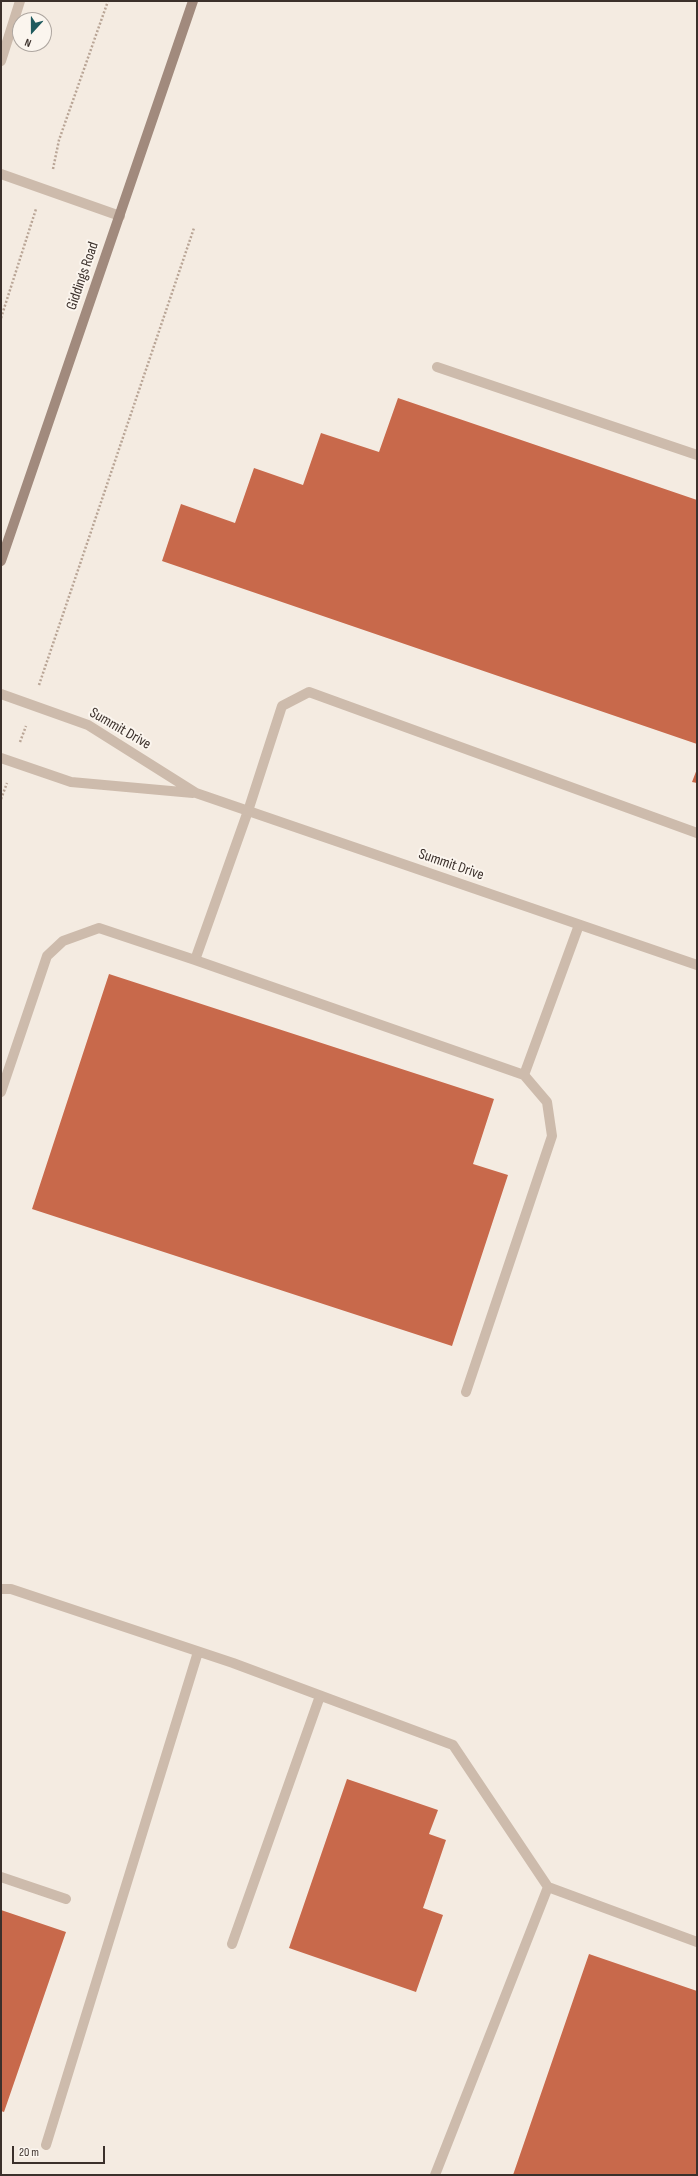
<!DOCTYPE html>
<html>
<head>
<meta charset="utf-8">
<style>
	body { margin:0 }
	#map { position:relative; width:698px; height:2176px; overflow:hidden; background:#f4ebe1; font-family:"Sofia Sans Condensed",sans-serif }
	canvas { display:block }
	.frame { position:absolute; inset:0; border:2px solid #3b302b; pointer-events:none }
	.north { position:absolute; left:12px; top:12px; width:40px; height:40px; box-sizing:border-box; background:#fbf5ee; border:1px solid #aea6a0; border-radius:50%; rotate:201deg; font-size:11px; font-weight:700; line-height:16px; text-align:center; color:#3b302b }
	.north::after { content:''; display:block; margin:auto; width:14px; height:18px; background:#1f5a5e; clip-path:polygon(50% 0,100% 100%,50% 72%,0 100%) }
	.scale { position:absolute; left:12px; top:2146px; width:93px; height:18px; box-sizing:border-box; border:2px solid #3b302b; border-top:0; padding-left:5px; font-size:12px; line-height:14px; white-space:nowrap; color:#3b302b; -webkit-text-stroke:3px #fbf5ee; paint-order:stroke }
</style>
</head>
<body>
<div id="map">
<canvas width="698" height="2176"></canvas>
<div class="frame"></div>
<div class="north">N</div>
<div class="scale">20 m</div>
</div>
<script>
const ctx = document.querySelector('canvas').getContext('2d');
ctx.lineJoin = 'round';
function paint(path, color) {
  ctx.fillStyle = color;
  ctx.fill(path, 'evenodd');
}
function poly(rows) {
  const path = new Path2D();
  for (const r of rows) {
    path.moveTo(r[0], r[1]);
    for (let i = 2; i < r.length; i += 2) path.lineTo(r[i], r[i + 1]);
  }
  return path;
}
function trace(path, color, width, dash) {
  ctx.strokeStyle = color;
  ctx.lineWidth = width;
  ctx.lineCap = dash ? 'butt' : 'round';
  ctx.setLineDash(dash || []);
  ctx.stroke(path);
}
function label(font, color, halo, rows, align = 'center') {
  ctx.font = font + ' "Sofia Sans Condensed",sans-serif';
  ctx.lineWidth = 4;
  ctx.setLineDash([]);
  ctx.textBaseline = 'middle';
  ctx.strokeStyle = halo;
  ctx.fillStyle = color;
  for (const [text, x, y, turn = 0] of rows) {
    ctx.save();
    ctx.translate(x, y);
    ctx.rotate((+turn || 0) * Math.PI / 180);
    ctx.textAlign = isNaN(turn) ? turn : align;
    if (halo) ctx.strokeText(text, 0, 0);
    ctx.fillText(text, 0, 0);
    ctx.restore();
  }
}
const building = poly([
	[398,398,697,500,697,744,162,561,181,504,235,523,254,468,303,485,321,433,379,452],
	[697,769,697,783,692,782],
	[109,974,494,1099,473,1164,508,1175,452,1346,32,1209],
	[347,1779,438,1810,429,1834,446,1840,423,1908,443,1915,416,1992,289,1948],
	[1,1910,66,1932,4,2112,1,2111],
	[589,1954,697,1991,697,2175,513,2175]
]);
const path = poly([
	[53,169,59,140,108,1],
	[1,318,36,209],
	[39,685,194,228],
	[20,742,26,726],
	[1,799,7,783]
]);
const lane = poly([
	[1,61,20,1],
	[1,174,120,216],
	[437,367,697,455],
	[195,960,524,1075,579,925],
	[1,1092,47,956,63,941,99,928,195,960,248,811,282,706,309,692,697,833],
	[466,1392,552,1136,547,1102,524,1075],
	[1,1589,11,1589,233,1663,453,1745,548,1887,697,1942],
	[1,1877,66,1899],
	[232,1944,320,1696],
	[46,2145,198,1652],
	[435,2175,548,1887]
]);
const street = poly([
	[1,694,88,725,196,793,697,965],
	[1,758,71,782,193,793]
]);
const secondary = poly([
	[1,561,193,1]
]);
const streetNames = [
	["Giddings Road",83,276,-71],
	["Summit Drive",120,729,30],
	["Summit Drive",451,865,19]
];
paint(building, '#c8694b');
trace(path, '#b9a596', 2.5, [2, 2]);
trace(lane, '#cdbbac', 10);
trace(street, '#cdbbac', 10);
trace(secondary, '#a18a7d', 10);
label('15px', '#3b302b', '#fbf5ee', streetNames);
</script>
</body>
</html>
